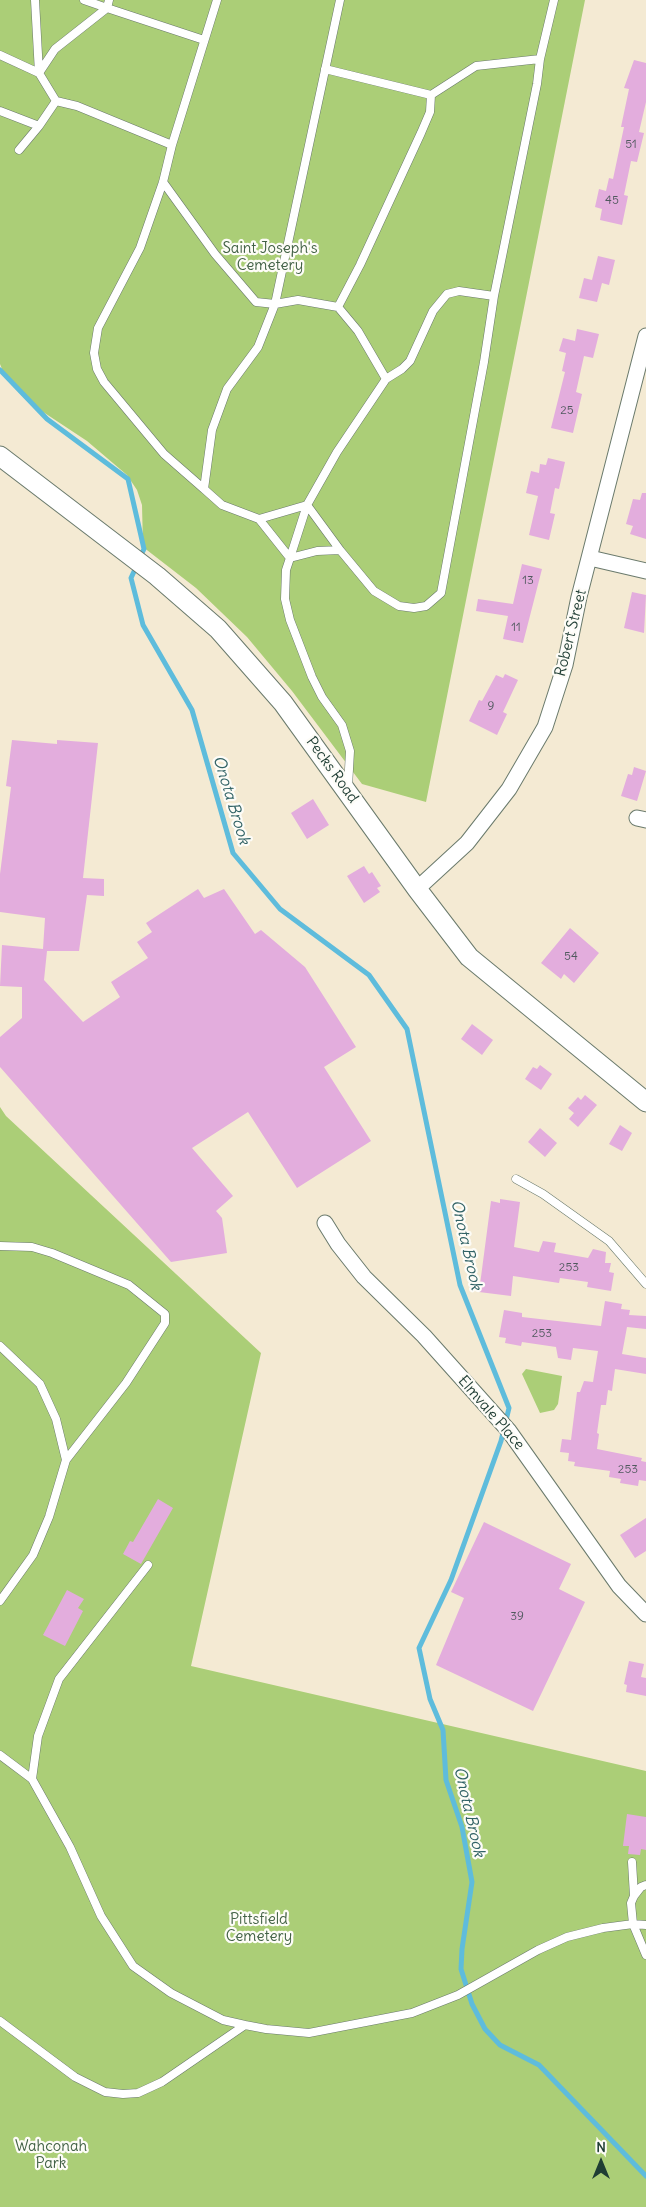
<!DOCTYPE html>
<html>
<head>
<meta charset="utf-8">
<style>
	body { margin:0 }
	#map { position:relative; width:646px; height:2207px; overflow:hidden; background:#f4ead3; font-family:Delius,sans-serif }
	canvas { display:block }
	.north { position:absolute; left:576px; top:2137px; width:50px; height:50px; -webkit-text-stroke:4px #fdfcf7; paint-order:stroke; rotate:0deg; font-size:14px; font-weight:700; line-height:20px; text-align:center; color:#1f3d34 }
	.north::after { content:''; display:block; margin:auto; width:18px; height:22px; background:#1f3d34; clip-path:polygon(50% 0,100% 100%,50% 72%,0 100%) }
</style>
</head>
<body>
<div id="map">
<canvas width="646" height="2207"></canvas>
<div class="north">N</div>
</div>
<script>
const ctx = document.querySelector('canvas').getContext('2d');
ctx.lineJoin = 'round';
function paint(path, color) {
  ctx.fillStyle = color;
  ctx.fill(path, 'evenodd');
}
function poly(rows) {
  const path = new Path2D();
  for (const r of rows) {
    path.moveTo(r[0], r[1]);
    for (let i = 2; i < r.length; i += 2) path.lineTo(r[i], r[i + 1]);
  }
  return path;
}
function trace(path, color, width, dash) {
  ctx.strokeStyle = color;
  ctx.lineWidth = width;
  ctx.lineCap = dash ? 'butt' : 'round';
  ctx.setLineDash(dash || []);
  ctx.stroke(path);
}
function label(font, color, halo, rows, align = 'center') {
  ctx.font = font + ' Delius,sans-serif';
  ctx.lineWidth = 4.5;
  ctx.setLineDash([]);
  ctx.textBaseline = 'middle';
  ctx.strokeStyle = halo;
  ctx.fillStyle = color;
  for (const [text, x, y, turn = 0] of rows) {
    ctx.save();
    ctx.translate(x, y);
    ctx.rotate((+turn || 0) * Math.PI / 180);
    ctx.textAlign = isNaN(turn) ? turn : align;
    if (halo) ctx.strokeText(text, 0, 0);
    ctx.fillText(text, 0, 0);
    ctx.restore();
  }
}
const green = poly([
	[0,0,585,0,426,802,362,784,292,691,247,637,196,588,143,547,142,505,137,490,127,475,87,441,28,402,6,379,0,364],
	[0,1107,6,1116,261,1353,191,1666,646,1771,646,2207,0,2207],
	[526,1369,562,1376,558,1404,554,1410,540,1413,522,1374]
]);
const stream = poly([
	[0,370,47,419,128,479,144,549,140,557],
	[137,565,131,578,143,625,192,710,233,853,280,909,369,975,407,1029,460,1285,509,1408,501,1441,451,1580,419,1648,430,1699,443,1730,446,1780,462,1827,472,1882,462,1949,461,1969,472,2004,485,2029,500,2045,539,2065,646,2176]
]);
const building = poly([
	[634,60,646,63,646,102,639,132,644,133,637,162,631,161,624,195,628,196,622,225,600,220,602,209,595,207,599,189,606,191,609,178,613,179,624,127,621,127,629,89,624,88],
	[598,256,615,260,609,285,602,283,597,302,579,298,584,278,592,280],
	[577,329,599,334,593,358,584,356,576,392,582,394,573,433,551,428,565,372,562,371,566,353,559,351,563,338,575,341],
	[548,458,565,462,559,489,555,488,550,513,555,514,549,540,529,535,538,496,526,493,531,471,539,473,540,464,546,465],
	[642,493,646,493,646,539,630,534,633,526,626,524,633,499,640,500],
	[522,564,542,569,523,643,503,639,508,616,476,611,478,599,513,604],
	[632,592,646,595,644,633,624,628],
	[505,674,518,680,503,712,507,714,497,735,469,721,479,700,482,701,496,675,503,678],
	[12,740,57,744,57,740,98,743,83,878,104,879,104,896,87,895,79,951,47,951,44,980,83,1022,120,997,111,982,148,958,137,942,152,932,146,923,198,889,204,898,224,889,255,934,261,930,305,967,356,1047,324,1067,371,1141,297,1188,248,1112,192,1148,233,1196,216,1211,222,1218,227,1253,171,1262,0,1067,0,1037,22,1018,22,987,0,986,2,945,43,949,45,918,0,912,0,874,11,787,6,786],
	[634,767,646,771,637,801,621,796,628,774,632,775],
	[313,799,329,825,307,839,291,813],
	[364,866,369,874,372,872,381,886,377,888,380,892,364,903,347,876],
	[570,928,599,953,574,983,564,974,561,979,541,963],
	[472,1024,493,1040,482,1055,461,1039],
	[540,1065,552,1074,541,1090,525,1079,533,1067,537,1069],
	[585,1095,597,1105,578,1127,569,1119,574,1113,568,1108,578,1097,581,1100],
	[620,1125,632,1133,622,1151,609,1144],
	[540,1128,557,1143,545,1157,528,1142],
	[500,1199,520,1202,514,1247,539,1252,543,1241,556,1243,554,1252,588,1258,593,1249,606,1252,605,1263,611,1263,609,1272,614,1273,611,1291,587,1287,588,1282,560,1278,559,1283,513,1276,511,1296,479,1292,491,1201,500,1203],
	[605,1301,622,1304,621,1309,630,1310,629,1315,646,1316,646,1329,627,1327,622,1354,646,1358,646,1374,615,1369,612,1391,608,1390,606,1405,601,1405,597,1433,599,1434,597,1449,642,1458,641,1461,646,1462,646,1481,639,1480,638,1486,620,1483,621,1479,609,1477,610,1471,574,1466,575,1462,568,1461,569,1453,560,1452,562,1439,571,1440,577,1392,580,1392,584,1381,593,1382,598,1351,573,1348,571,1360,558,1358,556,1347,522,1342,521,1346,505,1343,506,1338,499,1337,504,1310,522,1313,522,1317,601,1326],
	[158,1499,173,1508,141,1564,123,1554,130,1541,133,1542],
	[646,1518,646,1551,635,1558,620,1535],
	[484,1522,571,1564,559,1589,585,1602,533,1711,436,1665,464,1598,451,1592],
	[67,1590,84,1599,78,1608,83,1611,65,1646,43,1635],
	[629,1661,644,1664,641,1677,646,1678,646,1696,626,1692,627,1685,624,1684],
	[627,1814,646,1817,646,1850,641,1849,640,1855,628,1854,629,1846,623,1846]
]);
const service = poly([
	[35,0,39,73,55,49,107,8,84,0],
	[109,0,107,8,204,40],
	[0,55,39,73,56,101,39,126,0,111],
	[325,69,431,95,476,66,540,59,554,0],
	[56,101,77,106,172,145,163,182,140,248,98,328,94,353,97,369,104,382,164,454,204,489],
	[172,145,217,0],
	[19,150,39,126],
	[163,182,215,254,256,302,275,304,298,300,338,307,358,331,386,379,337,452,307,505,340,550,317,551,290,558,286,570,285,599,290,620,312,677,322,697,342,725,350,751,348,787],
	[338,307,360,265,421,133,430,112,431,95],
	[386,379,402,369,410,361,433,311,447,294,459,291,494,296,537,84,540,59],
	[259,519,307,505,290,558,259,519,222,505,204,489,212,430,227,389,258,347,275,304,340,0],
	[340,550,374,591,399,606,414,608,426,606,441,593,484,362,494,296],
	[516,1179,543,1194,609,1241,646,1284],
	[0,1246,32,1247,52,1253,129,1285,165,1314,165,1323,126,1383,66,1460,49,1517,33,1555,0,1601],
	[0,1346,40,1384,56,1419,66,1460],
	[0,1755,32,1779,70,1847,101,1916,133,1966,171,1993,223,2020,245,2025,162,2082,138,2093,123,2094,105,2092,75,2077,0,2021],
	[32,1779,38,1736,59,1679,148,1565],
	[632,1862,634,1896],
	[646,1885,641,1887,634,1896,631,1903,633,1924,646,1955],
	[245,2025,266,2029,309,2033,412,2013,458,1995,538,1950,567,1937,603,1928,633,1924,646,1925]
]);
const minor = poly([
	[590,558,646,571],
	[637,818,646,820],
	[417,889,467,843,509,789,545,727,565,665,579,597,646,336],
	[325,1223,338,1244,364,1277,424,1336,509,1431,619,1586,646,1614]
]);
const tertiary = poly([
	[0,456,157,576,218,629,283,703,417,889,469,957,646,1102]
]);
const numberNames = [
	["51",631,145],
	["45",612,201],
	["25",567,411],
	["13",528,581],
	["11",516,628],
	["9",491,707],
	["54",571,957],
	["253",569,1268],
	["253",542,1334],
	["253",628,1470],
	["39",517,1617]
];
const parkNames = [
	["Saint Joseph's",270,249],
	["Cemetery",270,266],
	["Pittsfield",259,1920],
	["Cemetery",259,1937],
	["Wahconah",51,2147],
	["Park",51,2164]
];
const streetNames = [
	["Robert Street",571,633,-76],
	["Pecks Road",332,770,54],
	["Elmvale Place",491,1413,49]
];
const waterNames = [
	["Onota Brook",231,800,73],
	["Onota Brook",466,1245,77],
	["Onota Brook",469,1812,77]
];
paint(green, '#abce77');
trace(stream, '#5ebcdc', 5);
paint(building, '#e3addd');
trace(service, '#6a7a6c', 9);
trace(minor, '#6a7a6c', 17);
trace(tertiary, '#6a7a6c', 21);
trace(service, '#fff', 8);
trace(minor, '#fff', 15);
trace(tertiary, '#fff', 19);
label('12px', '#50595e', null, numberNames);
label('15px', '#426145', '#fdfcf7', parkNames);
label('15px', '#1f3d34', '#fdfcf7', streetNames);
label('italic 16px', '#326366', '#fdfcf7', waterNames);
</script>
</body>
</html>
